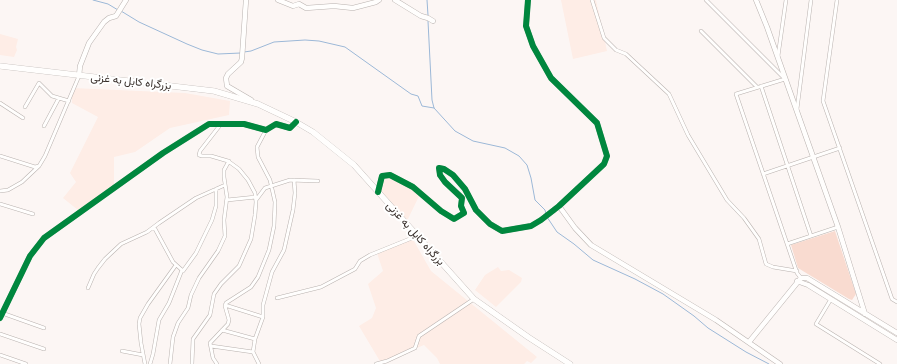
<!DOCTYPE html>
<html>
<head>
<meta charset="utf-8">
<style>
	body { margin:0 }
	canvas { display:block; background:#fcf6f4 }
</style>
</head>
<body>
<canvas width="897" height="364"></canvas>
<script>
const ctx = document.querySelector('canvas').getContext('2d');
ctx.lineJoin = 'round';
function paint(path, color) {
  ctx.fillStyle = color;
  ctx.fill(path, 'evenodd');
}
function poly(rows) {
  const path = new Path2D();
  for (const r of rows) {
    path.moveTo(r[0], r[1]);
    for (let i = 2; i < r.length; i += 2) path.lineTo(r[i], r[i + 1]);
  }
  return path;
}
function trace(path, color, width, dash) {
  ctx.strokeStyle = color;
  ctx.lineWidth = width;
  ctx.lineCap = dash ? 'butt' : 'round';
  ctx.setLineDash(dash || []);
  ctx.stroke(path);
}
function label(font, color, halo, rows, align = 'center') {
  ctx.font = font + ' Roboto,Vazirmatn,sans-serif';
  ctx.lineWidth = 4;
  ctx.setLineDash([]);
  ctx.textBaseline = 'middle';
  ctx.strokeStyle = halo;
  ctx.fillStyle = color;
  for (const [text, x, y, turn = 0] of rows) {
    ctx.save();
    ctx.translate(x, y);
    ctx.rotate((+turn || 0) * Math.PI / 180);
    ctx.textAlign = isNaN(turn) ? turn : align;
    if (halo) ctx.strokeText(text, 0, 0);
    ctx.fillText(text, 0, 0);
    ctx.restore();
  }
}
const built = poly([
	[561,0,596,0,607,51,573,59],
	[0,34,18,39,16,47,17,50,14,57,0,55],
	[72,88,185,93,230,101,229,115,170,128,135,152,114,157,114,186,78,210,63,198,76,182,70,173,98,117,72,103],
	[389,174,420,194,407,221,378,188],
	[411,236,431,271,537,357,531,363,527,361,524,364,440,364,437,358,424,345,381,363,359,326,372,318,376,308,368,284,383,271,377,253],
	[498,267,501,271,509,270,522,278,521,282,496,307,475,290,485,275]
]);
const green = poly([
	[835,231,856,294,852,300,849,299,798,268,791,245]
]);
const stream = poly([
	[93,0,108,4,118,10],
	[427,0,428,15],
	[121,11,139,22,187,44,202,50,218,54,241,53],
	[428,21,432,100,434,108,455,131,473,141,505,148,519,156,527,165,531,178,535,200,545,210,546,214],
	[244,52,251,51,274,42,305,40,319,41,345,47,411,94,418,96,422,106,434,108],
	[547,217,557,232,574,244,593,260,635,279,663,294,694,316,708,328,746,352,769,364]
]);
const street = poly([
	[592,0,604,38,616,50,626,54,669,94,688,135,727,200,744,218,759,239,766,264,773,267,797,271],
	[706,0,785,79,736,94,797,273,801,278],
	[837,0,823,101,892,299,897,302],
	[701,31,757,87],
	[778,56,786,0],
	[761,86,811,236],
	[0,103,23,118],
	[25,107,39,83,52,96,69,101],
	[797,109,811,0],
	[44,126,59,98],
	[0,156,35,167,39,166],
	[763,174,840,148],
	[0,191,8,190,22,182,39,166,45,156,79,76],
	[227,200,256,197],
	[256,200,265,188,290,180,318,181],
	[0,204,33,214],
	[154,227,173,262,183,271,196,253,212,220,216,206,216,189],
	[787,244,838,227],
	[88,288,94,274,98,268,105,259,121,244,147,232,159,223,196,198,225,185],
	[277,298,321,287,355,269,360,261,370,255,417,236],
	[831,299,816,324,880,364],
	[225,305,263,317],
	[2,313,44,328],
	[222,330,255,339],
	[0,334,44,349],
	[211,346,253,352],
	[122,351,143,355],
	[0,355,26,364],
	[145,364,141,343,139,324,140,318,148,304,176,265],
	[150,364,153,354,159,320,169,303,182,270],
	[170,364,173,337,178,323,188,308,191,295,199,278,218,251,225,236,224,220,227,197,224,177,224,170,229,161],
	[192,364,193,339,210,315,214,294,221,284,239,266,251,239,255,215,256,202,255,193,248,180,239,169,228,161,211,156,202,156,199,155,200,151,221,124],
	[217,364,213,358,210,343,228,324,229,320,225,306,226,303,251,287,258,277,269,250,274,226,275,202,270,180,258,157,257,147,266,130],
	[259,364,253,352,255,339,263,317,263,305,272,272,284,250,293,210,295,193,294,180],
	[376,364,387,361,415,348,419,336,474,299]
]);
const secondary = poly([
	[246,0,242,58,241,62,228,74,226,78,227,86,251,100],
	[278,0,293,6,299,4,306,8,334,6,353,8,376,2,379,0],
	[395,0,421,16,428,18,433,21],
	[756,0,767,27,838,227,865,314],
	[79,76,80,66,89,43,104,22,109,18,116,16,126,0],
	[378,192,382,176,390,175,413,187,441,211,454,219,464,213,461,206,462,198,445,182,440,175,439,168,444,169,453,175,465,189,476,210,490,224,502,231,531,226,541,220,559,206,604,164,607,156,597,123,551,78,533,46,526,26,528,0],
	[559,206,575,228,591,245,716,320,780,364],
	[797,281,808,285,897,340],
	[0,318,30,256,44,238,163,153,209,124,244,124,266,130,276,124,290,128,296,122],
	[749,342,801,278,807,278,897,333]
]);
const highway = poly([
	[0,66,214,91,258,104,296,122,313,132,354,165,474,299,528,337,570,364]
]);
const cycleway = poly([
	[378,192,382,176,390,175,413,187,441,211,454,219,464,213,461,206,462,198,445,182,440,175,439,168,444,169,453,175,465,189,476,210,490,224,502,231,531,226,541,220,559,206,604,164,607,156,597,123,551,78,533,46,526,26,528,0],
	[0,318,30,256,44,238,163,153,209,124,244,124,266,130,276,124,290,128,296,122]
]);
const streetNames = [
	["بزرگراه کابل به غزنی",131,82,6],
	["بزرگراه کابل به غزنی",415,234,48]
];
paint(built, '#feede6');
paint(green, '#f9dbd0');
trace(stream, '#9cb8d7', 1);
trace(street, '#b9b2af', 4);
trace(secondary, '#b9b2af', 5.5);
trace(highway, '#b9b2af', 6);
trace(street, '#fffefd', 3);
trace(secondary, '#fffefd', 4.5);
trace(highway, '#fffefd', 5.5);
trace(cycleway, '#00873e', 6);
label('11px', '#342b27', '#fff', streetNames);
</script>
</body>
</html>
